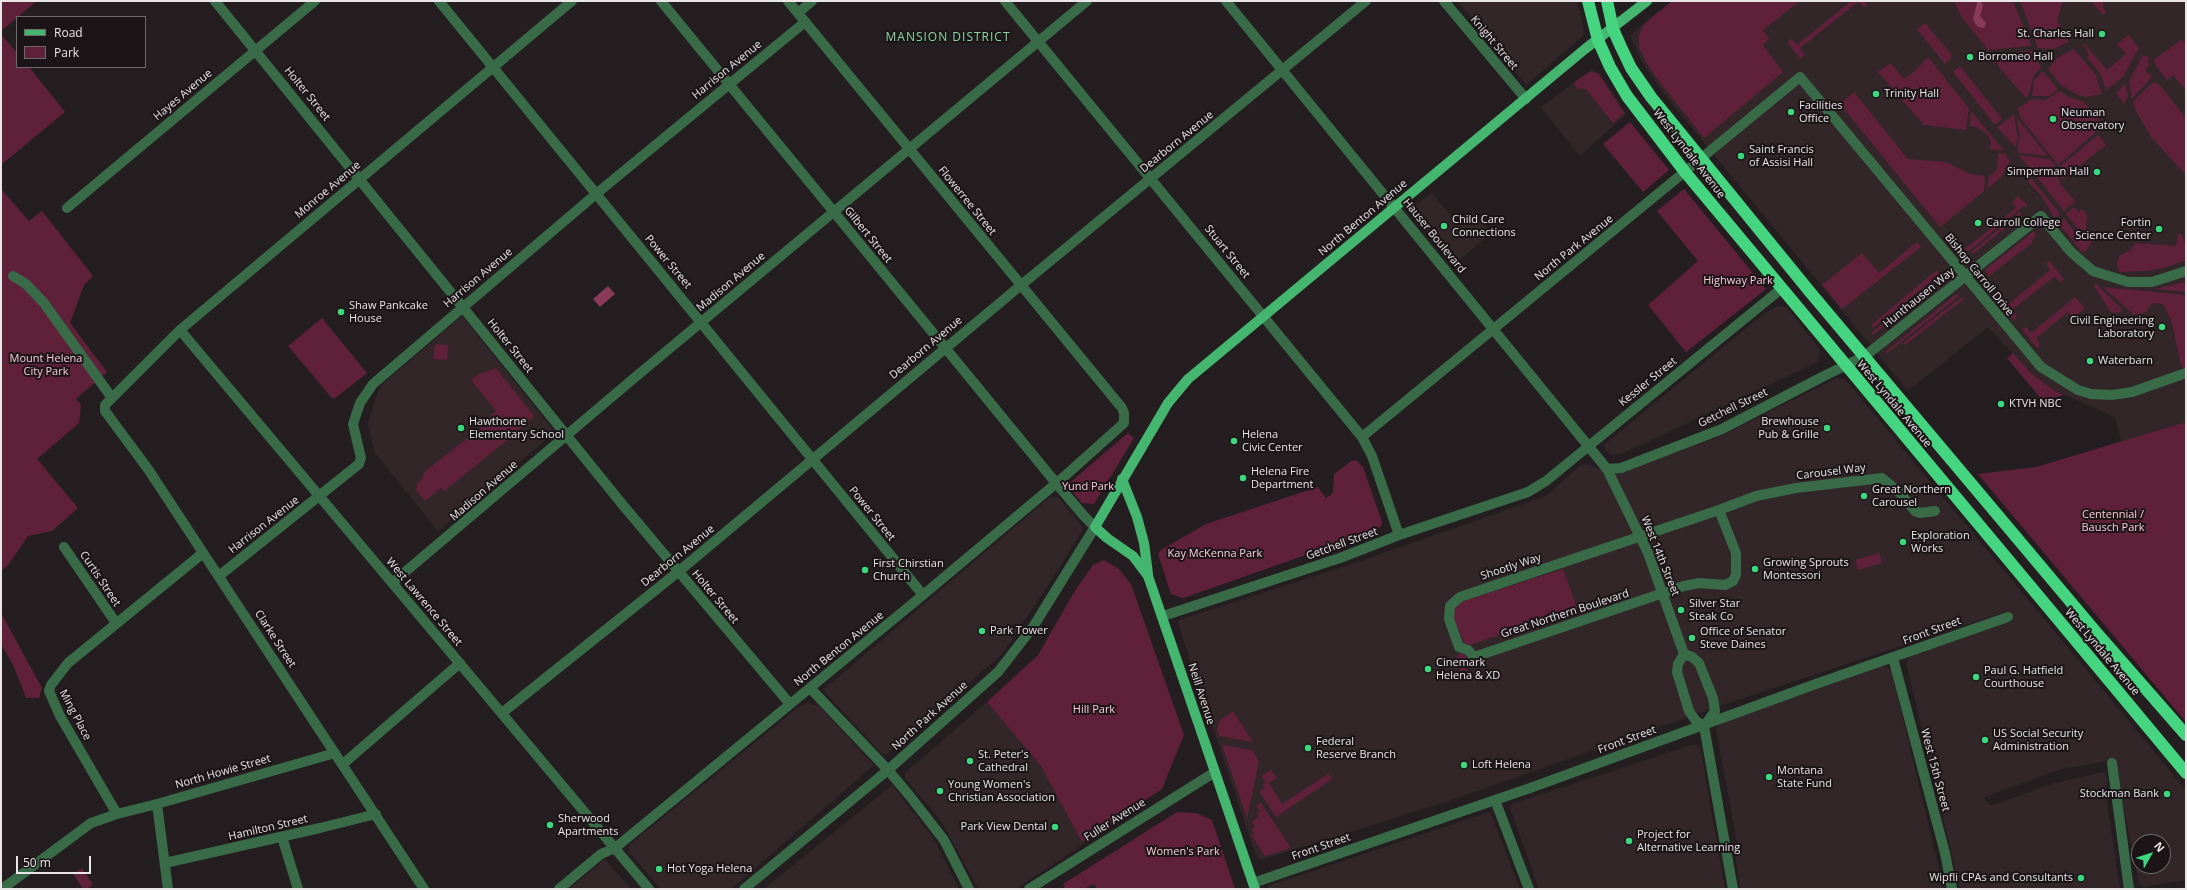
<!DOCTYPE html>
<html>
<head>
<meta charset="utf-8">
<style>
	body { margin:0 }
	#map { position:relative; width:2187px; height:890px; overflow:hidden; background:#241e20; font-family:"Open Sans",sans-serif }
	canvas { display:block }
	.frame { position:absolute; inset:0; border:2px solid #eae6e7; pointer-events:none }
	.legend { position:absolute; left:16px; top:16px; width:130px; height:52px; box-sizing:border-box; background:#1b1517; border:1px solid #6e696a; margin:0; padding:5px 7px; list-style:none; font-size:12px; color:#eae6e7 }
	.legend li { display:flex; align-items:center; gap:8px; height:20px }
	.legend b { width:20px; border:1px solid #6e696a }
	.north { position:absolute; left:2131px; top:834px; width:40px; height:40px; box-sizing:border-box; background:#1b1517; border:1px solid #6e696a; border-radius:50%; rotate:51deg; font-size:11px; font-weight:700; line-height:16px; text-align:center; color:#eae6e7 }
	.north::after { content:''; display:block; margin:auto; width:14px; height:18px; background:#3cd77e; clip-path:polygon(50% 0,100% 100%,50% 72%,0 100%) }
	.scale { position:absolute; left:16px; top:856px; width:75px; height:18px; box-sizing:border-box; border:2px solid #eae6e7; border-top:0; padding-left:5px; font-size:12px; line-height:14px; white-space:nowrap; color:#eae6e7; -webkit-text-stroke:3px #1b1517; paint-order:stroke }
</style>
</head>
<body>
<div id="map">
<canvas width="2187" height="890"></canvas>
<div class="frame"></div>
<ul class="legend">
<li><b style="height:5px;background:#44b670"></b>Road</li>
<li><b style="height:11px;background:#5f2139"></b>Park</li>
</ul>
<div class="north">N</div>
<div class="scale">50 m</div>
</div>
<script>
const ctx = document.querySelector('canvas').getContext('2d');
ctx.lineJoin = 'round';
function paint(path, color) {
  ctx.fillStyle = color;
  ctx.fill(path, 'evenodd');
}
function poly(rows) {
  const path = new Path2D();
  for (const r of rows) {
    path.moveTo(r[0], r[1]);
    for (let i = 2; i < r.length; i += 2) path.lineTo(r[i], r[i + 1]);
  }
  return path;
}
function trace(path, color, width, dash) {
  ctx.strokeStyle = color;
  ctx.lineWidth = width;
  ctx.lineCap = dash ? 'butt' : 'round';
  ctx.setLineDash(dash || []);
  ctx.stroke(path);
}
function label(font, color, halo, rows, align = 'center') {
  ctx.font = font + ' "Open Sans",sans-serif';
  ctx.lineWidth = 4;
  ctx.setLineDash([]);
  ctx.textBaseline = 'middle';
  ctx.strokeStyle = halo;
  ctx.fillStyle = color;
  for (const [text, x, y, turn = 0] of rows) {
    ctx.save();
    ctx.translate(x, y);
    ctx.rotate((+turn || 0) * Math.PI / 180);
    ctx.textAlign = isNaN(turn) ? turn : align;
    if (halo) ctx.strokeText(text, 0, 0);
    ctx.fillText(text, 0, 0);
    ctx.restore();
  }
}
const built = poly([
	[1457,1,1577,1,1584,31,1583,36,1526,85],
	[1672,1,2186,1,2186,422,2121,442,2116,418,2052,389,2030,372,1988,327,1908,391,1664,94,1642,62,1630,35],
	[1592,69,1600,74,1626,114,1580,156,1541,107],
	[1432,193,1458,224,1473,212,1492,233,1453,265,1412,213,1414,206],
	[1778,306,1787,307,1820,350,1818,362,1621,454,1611,455,1604,448,1605,444,1762,315],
	[462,316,555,432,438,531,374,452,368,423,378,391,385,382],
	[1837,378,1845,379,2186,790,2186,880,2144,887,2139,884,2114,760,2062,769,1984,797,1989,805,1993,805,2054,783,2104,772,2108,779,2105,790,2120,887,2118,889,1960,889,1906,662,1910,655,2014,621,2008,611,1722,705,1449,801,1261,860,1256,856,1178,624,1179,620,1358,562,1546,496,1581,465,1588,464,1598,469,1623,471,1718,437],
	[2139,842,2163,842,2163,866,2139,866],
	[1050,497,1059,498,1082,526,1082,531,1044,592,1001,655,886,755,882,754,823,690],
	[1883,666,1891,669,1944,889,1740,889,1735,852,1738,849,1716,728,1720,723],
	[987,702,1041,766,1084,844,1016,889,978,889,942,822,905,778,905,773],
	[807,703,819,706,874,765,731,889,661,889,629,852,629,845,801,705],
	[1694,744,1698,746,1701,751,1725,889,1539,889,1510,808,1512,804],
	[892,785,934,839,959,889,764,889],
	[1486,813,1491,814,1520,889,1269,889,1268,886],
	[605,859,631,889,569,889]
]);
const green = poly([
	[1,1,37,1,1,31],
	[1672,1,1800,1,1763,30,1769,39,1763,45,1783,72,1704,138,1658,80,1646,62,1639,47,1639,35,1645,23],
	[1851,1,1866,1,1867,6,1864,7,1858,2,1800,48,1805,55,1802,58,1799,57,1788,43,1789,40,1792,39,1797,45],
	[1954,1,2013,1,2031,46,1988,50,1961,16],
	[2020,1,2063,1,2057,20,2068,42,2053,49,2038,48],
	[2091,1,2104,1,2103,6,2106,12,2103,15],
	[1925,23,1951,54,1951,58,1945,64,1917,29],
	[1,34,17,53,17,67,29,67,65,112,1,165],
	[2128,35,2139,48,2123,77,2106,90,2100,73,2087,58,2089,55,2085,47,2082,45,2085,44,2107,70,2126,54,2117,44],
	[2182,39,2186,44,2186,91,2173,75,2167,80,2154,63,2155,59],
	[2074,49,2096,75,2102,94,2086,97,2078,95,2061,85,2048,69,2057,58],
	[2033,51,2041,68,2034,75,2029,94,2026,98,1999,67,1991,54],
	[2143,55,2149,57,2148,63,2150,65,2147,67,2146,71,2148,74,2151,74,2151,78,2132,99,2129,81],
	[1928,57,1969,108,1966,130,1924,125,1878,72,1891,63,1904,79,1916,70],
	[1960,66,2002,119,1995,125,1953,72],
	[2043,71,2058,89,2050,96,2032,96,2034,80],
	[1590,72,1598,73,1624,113,1613,123,1586,89,1577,89,1574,82],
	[2153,82,2160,85,2184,116,2186,115,2186,172,2184,173,2151,137,2136,111,2133,102],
	[2125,84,2128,96,2124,104,2116,93],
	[2060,91,2069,97,2084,102,2104,125,2058,165,2020,117,2018,108,2032,99,2045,100],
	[1854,92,1908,159,1946,162,1970,174,1985,176,1984,191,1940,227,1840,104],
	[1971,111,2004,151,1990,149,1991,140,1987,134,1977,127,1970,126],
	[2014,115,2018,138,2015,147,1997,127],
	[2017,118,2048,156,2019,153,2017,148,2020,137],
	[1630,122,1669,170,1643,192,1603,144],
	[2098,135,2106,145,2062,180,2059,167],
	[1998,153,2005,154,2010,161,2002,176,1987,189,1989,176,1993,174,1997,169],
	[2019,155,2050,159,2056,166,2033,172],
	[2057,169,2060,184,2075,201,2064,211,2035,175],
	[2030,177,2060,214,2057,217,2054,217,2041,195,2029,183,2027,178],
	[1,189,29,221,42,211,93,276,84,285,70,323,107,372,76,399,81,405,79,423,37,459,78,508,52,531,28,536,8,565,1,571],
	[1684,189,1766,289,1686,352,1648,305,1698,261,1657,211],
	[2018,196,2027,204,2027,208,2024,206,1969,251,1964,250,2016,208,2012,202],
	[2074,207,2079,212,2082,209,2087,215,2086,230,2079,230,2066,214],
	[2020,212,2022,214,1973,254,1971,252],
	[2064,218,2075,232,2088,234,2092,241,2087,250,2082,252,2059,224],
	[2034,231,2036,234,2031,244,1989,276,1985,270],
	[2178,234,2181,234,2186,245,2186,260,2167,267,2147,271,2119,272,2117,262,2120,255,2131,250,2135,243,2176,246],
	[1917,242,1921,247,1842,309,1822,285,1862,253,1879,273],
	[2050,261,2064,280,2060,282,2055,276,2012,310,2017,316,2014,320,1999,302,2000,300,2004,299,2009,304,2050,270,2046,263],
	[1937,270,1940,274,1873,328,1871,325],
	[1942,276,1943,278,1873,335,1871,333],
	[2184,282,2186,292,2155,289,2177,284],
	[2093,284,2096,284,2122,309,2120,312,2113,313,2110,311],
	[2103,287,2186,295,2186,367,2182,368,2171,320,2163,304,2153,303,2148,308,2147,312,2134,315],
	[1956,294,1959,296,1887,353,1885,352],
	[2075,297,2085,308,2074,318,2068,312,2036,338,2040,346,2037,348,2022,329,2023,328,2026,327,2031,333],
	[1960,298,1965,298,1905,345,1903,343],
	[322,318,367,373,334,399,331,397,288,346],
	[435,344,448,345,447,360,433,359],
	[2013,353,2030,372,2052,389,2064,395,2043,401,2007,358],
	[496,368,534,416,511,437,443,492,442,487,425,501,416,490,417,484,423,478,424,472,490,421,488,417,496,411,471,380,477,375],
	[2186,422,2186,722,1978,474,2036,467],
	[1128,433,1134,438,1094,504,1082,503,1067,485],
	[1356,460,1363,467,1382,522,1381,526,1377,530,1192,595,1183,598,1171,594,1158,554,1161,550,1206,524,1318,487,1326,498,1333,493,1334,474,1351,461],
	[1879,553,1882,563,1858,570,1855,560],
	[1104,560,1119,569,1131,584,1184,735,1162,789,1082,842,1041,766,987,702,1038,655,1076,589,1093,565],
	[1563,569,1577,608,1470,645,1464,643,1453,616,1455,609,1461,602],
	[1,613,42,688,39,698,26,698,14,667,1,644],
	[1461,653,1465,655,1469,661,1469,667,1465,671,1461,670,1457,664,1457,656],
	[1233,711,1253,742,1219,736,1217,731,1219,721],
	[1222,745,1252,750,1259,761,1247,818],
	[1271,770,1277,778,1269,783,1282,804,1328,774,1332,779,1276,817,1259,791,1265,788,1263,784,1266,782,1261,776],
	[1261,803,1291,848,1265,856,1251,835,1254,833,1252,830,1255,827,1252,822,1258,817,1257,814,1260,812,1256,806],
	[1177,812,1196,813,1212,820,1235,889,1097,889,1094,884,1084,889,1065,889,1063,884],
	[82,868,93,885,86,889,83,889,73,874]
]);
const water = poly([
	[1977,2,1981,2,1983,5,1980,16,1986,23,1984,28,1978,27,1973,20],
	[608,286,615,294,600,307,593,299]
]);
const minor = poly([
	[215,1,622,504,790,704],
	[439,1,923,595],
	[661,1,1056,483,1084,516,1095,527,1033,627,998,672,888,770,744,889],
	[1005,1,1362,437,1372,456,1399,535],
	[1226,1,1607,469,1648,553,1684,654],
	[1444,1,1526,99],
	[798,13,812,1],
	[67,208,315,1],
	[13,276,26,284,44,303,112,398],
	[180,330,649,889],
	[1362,437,1800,77,2041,367,2078,390,2091,394,2112,395,2132,392,2186,373],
	[1607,469,1621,468,1722,429,1824,376,1865,356,2041,216,2071,252,2093,271,2128,282,2152,282,2186,271],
	[1719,510,1736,553,1736,575,1733,581,1725,585,1699,583,1684,586,1474,657,1468,650,1459,647,1449,619,1450,606,1460,597,1719,510],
	[1719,510,1756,496,1796,488,1882,478,1900,493,1915,511,1920,513,1935,511],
	[64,547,116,623],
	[219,576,359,464,361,458,353,424,360,403,373,384,596,194,805,22],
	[392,583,633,379,1087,1],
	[1163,616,1340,558,1399,535,1528,492,1546,481,1781,289],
	[1684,654,1692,657,1699,663,1713,698,1715,711,1705,725],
	[1684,654,1678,664,1677,672,1689,711,1696,721,1704,726],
	[1893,658,1945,853,1952,889],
	[810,688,888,770,909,795,944,840,969,889],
	[502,713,678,572,1020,286,1366,1],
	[1704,726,1733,889],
	[2112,763,2129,889],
	[343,764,460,663],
	[1495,800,1529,889],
	[157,804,168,889],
	[117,814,60,716,49,691,51,685,68,663,203,553],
	[282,837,298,889],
	[165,863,320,828,376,814],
	[1253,883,1533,787,1813,685,2008,617],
	[2,889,91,823,117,814,157,804,335,753],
	[424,889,148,469,105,411,105,405,180,330,572,1],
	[559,889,601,854,615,848,923,595,1066,475,1124,423,1124,413,1122,408,788,1],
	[1029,889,1215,772]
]);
const major = poly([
	[1122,479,1137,517,1144,543,1148,574],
	[1255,889,1148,576,1133,556,1107,538,1095,527,1168,403,1188,379,1585,49,1647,1]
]);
const highway = poly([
	[1588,1,1598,40,1610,67,1627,96,1685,172,2186,773],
	[1607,1,1613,29,1621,47,1631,68,1651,97,1810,292,2096,632,2186,735]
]);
const markers = [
	[2102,34,4,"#3cd77e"],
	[1970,57,4,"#3cd77e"],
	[1876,94,4,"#3cd77e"],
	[1791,112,4,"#3cd77e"],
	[2053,119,4,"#3cd77e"],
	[1741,156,4,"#3cd77e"],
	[2097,172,4,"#3cd77e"],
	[1978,223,4,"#3cd77e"],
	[1444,226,4,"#3cd77e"],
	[2159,229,4,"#3cd77e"],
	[341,312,4,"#3cd77e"],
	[2162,327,4,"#3cd77e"],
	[2090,361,4,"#3cd77e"],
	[2001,404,4,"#3cd77e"],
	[461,428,4,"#3cd77e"],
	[1827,428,4,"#3cd77e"],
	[1234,441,4,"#3cd77e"],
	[1243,478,4,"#3cd77e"],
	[1864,496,4,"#3cd77e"],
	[1903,542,4,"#3cd77e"],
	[1755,569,4,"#3cd77e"],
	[865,570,4,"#3cd77e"],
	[1681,610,4,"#3cd77e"],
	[982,631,4,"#3cd77e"],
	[1692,638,4,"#3cd77e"],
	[1428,669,4,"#3cd77e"],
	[1976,677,4,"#3cd77e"],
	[1985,740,4,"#3cd77e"],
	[1308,748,4,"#3cd77e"],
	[970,761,4,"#3cd77e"],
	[1464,765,4,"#3cd77e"],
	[1769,777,4,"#3cd77e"],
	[940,791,4,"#3cd77e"],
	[2167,794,4,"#3cd77e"],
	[550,825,4,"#3cd77e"],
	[1055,827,4,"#3cd77e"],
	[1629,841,4,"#3cd77e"],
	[659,869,4,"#3cd77e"],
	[2081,878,4,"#3cd77e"]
];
const poiNames = [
	["St. Charles Hall",2094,34,"right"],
	["Borromeo Hall",1978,57],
	["Trinity Hall",1884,94],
	["Facilities",1799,106],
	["Office",1799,119],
	["Neuman",2061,113],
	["Observatory",2061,126],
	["Saint Francis",1749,150],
	["of Assisi Hall",1749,163],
	["Simperman Hall",2089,172,"right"],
	["Child Care",1452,220],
	["Connections",1452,233],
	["Carroll College",1986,223],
	["Fortin",2151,223,"right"],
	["Science Center",2151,236,"right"],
	["Shaw Pankcake",349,306],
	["House",349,319],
	["Civil Engineering",2154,321,"right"],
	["Laboratory",2154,334,"right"],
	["Waterbarn",2098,361],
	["KTVH NBC",2009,404],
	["Hawthorne",469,422],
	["Elementary School",469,435],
	["Brewhouse",1819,422,"right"],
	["Pub & Grille",1819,435,"right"],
	["Helena",1242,435],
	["Civic Center",1242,448],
	["Helena Fire",1251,472],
	["Department",1251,485],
	["Great Northern",1872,490],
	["Carousel",1872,503],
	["Exploration",1911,536],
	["Works",1911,549],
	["Growing Sprouts",1763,563],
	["Montessori",1763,576],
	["First Chirstian",873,564],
	["Church",873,577],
	["Silver Star",1689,604],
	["Steak Co",1689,617],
	["Park Tower",990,631],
	["Office of Senator",1700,632],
	["Steve Daines",1700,645],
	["Cinemark",1436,663],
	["Helena & XD",1436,676],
	["Paul G. Hatfield",1984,671],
	["Courthouse",1984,684],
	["US Social Security",1993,734],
	["Administration",1993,747],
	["Federal",1316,742],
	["Reserve Branch",1316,755],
	["St. Peter's",978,755],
	["Cathedral",978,768],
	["Loft Helena",1472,765],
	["Montana",1777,771],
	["State Fund",1777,784],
	["Young Women's",948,785],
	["Christian Association",948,798],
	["Stockman Bank",2159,794,"right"],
	["Sherwood",558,819],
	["Apartments",558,832],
	["Park View Dental",1047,827,"right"],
	["Project for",1637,835],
	["Alternative Learning",1637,848],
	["Hot Yoga Helena",667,869],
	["Wipfli CPAs and Consultants",2073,878,"right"]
];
const streetNames = [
	["Knight Street",1494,43,50],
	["Harrison Avenue",727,70,-39],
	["Holter Street",307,94,51],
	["Hayes Avenue",183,95,-40],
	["Dearborn Avenue",1177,142,-39],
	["West Lyndale Avenue",1689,154,52],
	["Monroe Avenue",328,190,-40],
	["Flowerree Street",967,201,51],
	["North Benton Avenue",1363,218,-40],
	["Gilbert Street",868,235,51],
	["Hauser Boulevard",1434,236,51],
	["North Park Avenue",1574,248,-39],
	["Stuart Street",1227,252,51],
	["Power Street",668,262,50],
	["Bishop Carroll Drive",1979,275,51],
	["Harrison Avenue",478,278,-40],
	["Madison Avenue",731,282,-40],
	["Hunthausen Way",1919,298,-39],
	["Holter Street",510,346,51],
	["Dearborn Avenue",926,348,-40],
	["Kessler Street",1648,382,-39],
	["West Lyndale Avenue",1894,404,50],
	["Getchell Street",1733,408,-26],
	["Carousel Way",1831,472,-7],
	["Madison Avenue",484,491,-41],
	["Power Street",872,514,51],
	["Harrison Avenue",264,525,-38],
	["Getchell Street",1342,544,-20],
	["Dearborn Avenue",678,556,-39],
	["West 14th Street",1660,556,68],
	["Shootly Way",1511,567,-18],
	["Curtis Street",100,579,56],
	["Holter Street",715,597,50],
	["West Lawrence Street",424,602,50],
	["Great Northern Boulevard",1565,614,-18],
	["Front Street",1932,631,-20],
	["Clarke Street",275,639,57],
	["North Benton Avenue",839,649,-39],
	["West Lyndale Avenue",2102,652,50],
	["Neill Avenue",1201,694,72],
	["Ming Place",75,715,62],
	["North Park Avenue",930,716,-42],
	["Front Street",1627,740,-20],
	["West 15th Street",1935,770,75],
	["North Howie Street",223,772,-16],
	["Fuller Avenue",1115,820,-32],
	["Hamilton Street",268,828,-13],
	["Front Street",1321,847,-19]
];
const parkNames = [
	["Highway Park",1738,281],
	["Mount Helena",46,359],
	["City Park",46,372],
	["Yund Park",1088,487],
	["Centennial /",2113,515],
	["Bausch Park",2113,528],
	["Kay McKenna Park",1215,554],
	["Hill Park",1094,710],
	["Women's Park",1183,852]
];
const neighbourhoodNames = [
	["MANSION DISTRICT",948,38]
];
paint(built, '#322629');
paint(green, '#5f2139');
paint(water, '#893b58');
trace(minor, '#396b49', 10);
trace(major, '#44b670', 10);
trace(highway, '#45d47f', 12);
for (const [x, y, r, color] of markers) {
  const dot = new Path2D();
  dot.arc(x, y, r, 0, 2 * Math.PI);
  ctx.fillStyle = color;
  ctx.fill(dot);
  trace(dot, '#1b1517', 1.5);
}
label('11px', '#eae6e7', '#1b1517', poiNames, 'left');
label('11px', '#eae6e7', '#1b1517', streetNames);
label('11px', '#facbd8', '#1b1517', parkNames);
ctx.letterSpacing = '1px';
label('12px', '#8ed5a3', '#1b1517', neighbourhoodNames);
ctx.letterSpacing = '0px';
</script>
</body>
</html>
